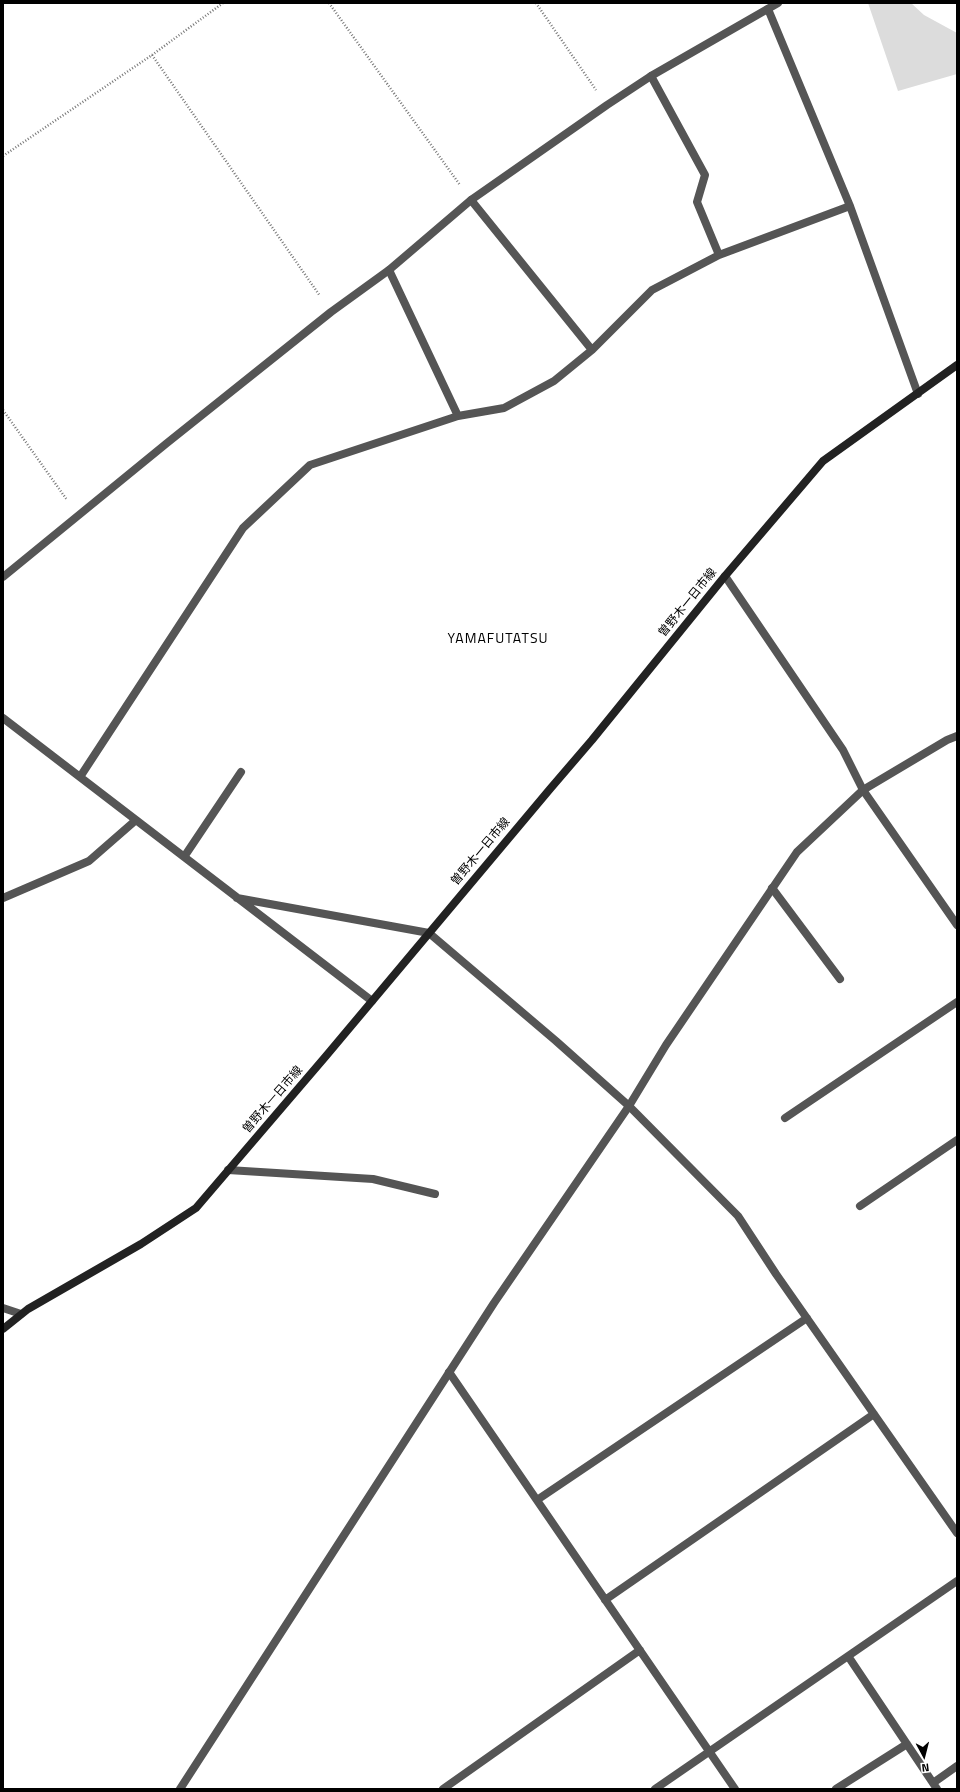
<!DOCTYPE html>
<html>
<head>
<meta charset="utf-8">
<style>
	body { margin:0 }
	#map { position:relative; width:960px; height:1792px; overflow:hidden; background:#fff; font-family:"Titillium Web",sans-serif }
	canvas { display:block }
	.frame { position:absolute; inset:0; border:4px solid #000; pointer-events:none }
	.north { position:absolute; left:904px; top:1736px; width:40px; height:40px; -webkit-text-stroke:3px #fff; paint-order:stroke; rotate:173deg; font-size:11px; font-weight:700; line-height:16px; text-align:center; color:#000 }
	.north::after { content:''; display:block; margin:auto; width:14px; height:18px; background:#000; clip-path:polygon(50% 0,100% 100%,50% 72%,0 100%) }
</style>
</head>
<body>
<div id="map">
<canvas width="960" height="1792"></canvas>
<div class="frame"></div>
<div class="north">N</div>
</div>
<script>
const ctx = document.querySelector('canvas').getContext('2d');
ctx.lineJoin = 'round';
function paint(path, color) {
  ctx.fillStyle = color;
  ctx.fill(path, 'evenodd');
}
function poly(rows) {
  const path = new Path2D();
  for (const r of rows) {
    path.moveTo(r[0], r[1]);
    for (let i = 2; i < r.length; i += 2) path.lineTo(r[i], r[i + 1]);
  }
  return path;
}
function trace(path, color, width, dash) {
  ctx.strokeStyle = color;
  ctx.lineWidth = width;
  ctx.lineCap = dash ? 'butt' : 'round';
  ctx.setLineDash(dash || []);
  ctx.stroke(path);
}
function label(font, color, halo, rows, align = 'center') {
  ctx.font = font + ' "Titillium Web","Noto Sans JP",sans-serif';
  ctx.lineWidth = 3.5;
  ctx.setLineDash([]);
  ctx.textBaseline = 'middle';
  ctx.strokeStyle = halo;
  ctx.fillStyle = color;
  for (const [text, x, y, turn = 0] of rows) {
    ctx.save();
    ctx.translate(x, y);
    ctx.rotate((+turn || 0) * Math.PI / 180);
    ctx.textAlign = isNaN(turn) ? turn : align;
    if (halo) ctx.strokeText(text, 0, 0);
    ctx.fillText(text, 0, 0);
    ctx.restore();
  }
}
const green = poly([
	[868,3,911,3,924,15,957,33,957,74,898,91]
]);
const path = poly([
	[329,3,460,185],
	[536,3,596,90],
	[152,55,320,296],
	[3,156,152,55,223,3],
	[3,410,67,500]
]);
const minor = poly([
	[768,9,850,206,918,394],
	[651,76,705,175,697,202,719,255],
	[471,200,592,350],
	[389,270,458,416],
	[725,576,843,750,863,790,957,925],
	[3,718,372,1001],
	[80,777,243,528,310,465,458,416,504,408,554,381,592,350,652,290,719,255,850,206],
	[184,857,241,772],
	[772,888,840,979],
	[3,898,89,861,136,820],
	[237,898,429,933,556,1041,629,1106,738,1216,776,1274,957,1533],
	[785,1118,957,1002],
	[228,1170,373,1179,435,1194],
	[860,1206,957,1140],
	[3,1308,21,1314],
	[449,1372,735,1789],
	[537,1500,807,1318],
	[605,1600,874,1414],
	[848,1656,937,1789],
	[933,1783,957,1766],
	[443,1789,640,1650],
	[655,1789,957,1581],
	[836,1789,907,1744]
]);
const tertiary = poly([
	[3,577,167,443,331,312,389,270,471,200,607,105,651,76,778,3],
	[180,1789,494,1303,629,1106,666,1045,797,852,863,790,947,740,957,736]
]);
const secondary = poly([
	[3,1329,28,1309,141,1244,196,1208,326,1056,550,789,592,740,725,576,823,461,957,365]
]);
const streetNames = [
	["曽野木一日市線",688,603,-51],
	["曽野木一日市線",481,852,-50],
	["曽野木一日市線",273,1100,-49]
];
const quarterNames = [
	["YAMAFUTATSU",498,640]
];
paint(green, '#dcdcdc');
trace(path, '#777', 2.5, [1, 2]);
trace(minor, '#555', 8);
trace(tertiary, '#555', 8);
trace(secondary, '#222', 8);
label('12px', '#000', '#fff', streetNames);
ctx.letterSpacing = '1px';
label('14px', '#000', '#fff', quarterNames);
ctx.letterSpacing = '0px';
</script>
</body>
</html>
